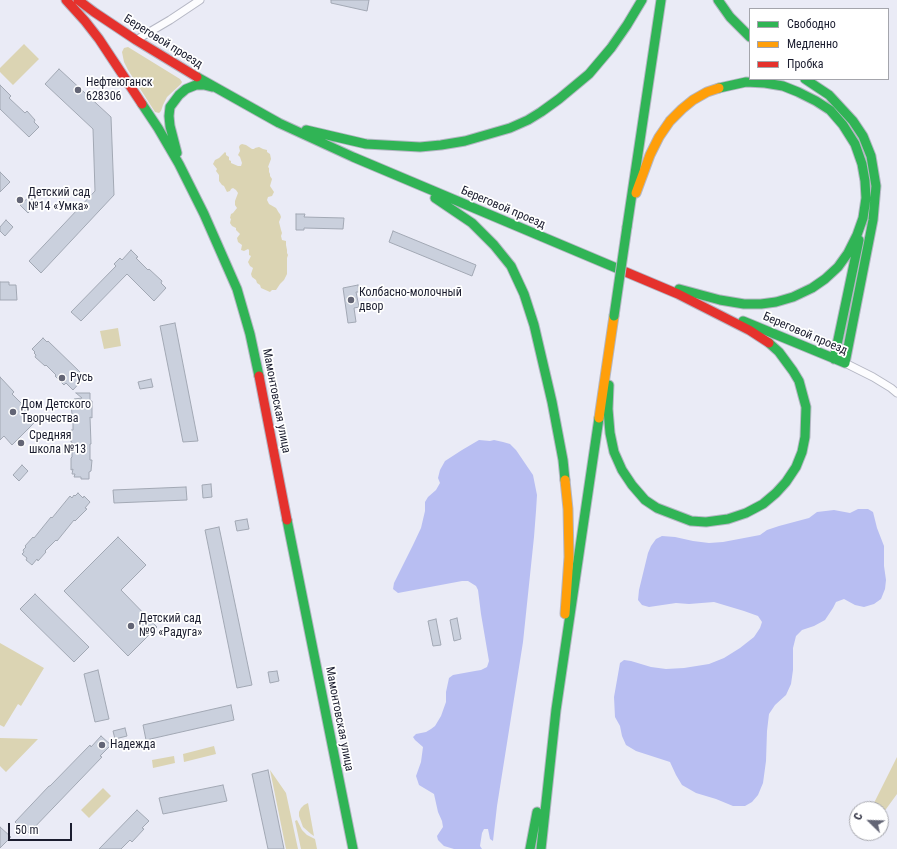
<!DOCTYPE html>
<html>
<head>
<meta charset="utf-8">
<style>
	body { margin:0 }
	#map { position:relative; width:897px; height:849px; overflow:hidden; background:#eaebf6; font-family:"Roboto Condensed",sans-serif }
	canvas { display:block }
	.legend { position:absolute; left:749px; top:8px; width:140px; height:72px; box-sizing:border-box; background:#fff; border:1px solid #a4a5ac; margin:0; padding:5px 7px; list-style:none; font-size:12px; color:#1b1d2f }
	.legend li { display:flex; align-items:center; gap:8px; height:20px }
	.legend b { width:20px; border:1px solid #a4a5ac }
	.north { position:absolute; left:849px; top:801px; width:40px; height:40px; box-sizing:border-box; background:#fff; border:1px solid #a4a5ac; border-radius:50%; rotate:293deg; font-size:11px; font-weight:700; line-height:16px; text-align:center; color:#1b1d2f }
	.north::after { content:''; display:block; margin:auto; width:14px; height:18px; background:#636575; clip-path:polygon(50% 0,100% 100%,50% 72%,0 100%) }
	.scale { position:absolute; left:8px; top:823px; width:64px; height:18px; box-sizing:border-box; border:2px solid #1b1d2f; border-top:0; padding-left:5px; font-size:12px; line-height:14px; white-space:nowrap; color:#1b1d2f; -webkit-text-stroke:3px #fff; paint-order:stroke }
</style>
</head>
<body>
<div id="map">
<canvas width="897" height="849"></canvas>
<ul class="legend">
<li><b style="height:5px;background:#30b455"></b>Свободно</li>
<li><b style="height:5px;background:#ff9f0a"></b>Медленно</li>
<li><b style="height:5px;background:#e5322d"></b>Пробка</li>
</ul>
<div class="north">С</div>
<div class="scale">50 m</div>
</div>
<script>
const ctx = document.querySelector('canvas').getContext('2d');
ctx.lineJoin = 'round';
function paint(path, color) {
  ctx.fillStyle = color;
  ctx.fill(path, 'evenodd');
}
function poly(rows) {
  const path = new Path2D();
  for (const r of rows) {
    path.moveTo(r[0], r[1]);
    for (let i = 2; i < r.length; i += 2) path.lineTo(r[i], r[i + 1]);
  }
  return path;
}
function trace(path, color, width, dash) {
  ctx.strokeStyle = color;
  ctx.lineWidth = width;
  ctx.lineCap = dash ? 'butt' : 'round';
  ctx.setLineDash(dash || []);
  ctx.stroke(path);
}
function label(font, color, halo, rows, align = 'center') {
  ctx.font = font + ' "Roboto Condensed",sans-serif';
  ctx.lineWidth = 3.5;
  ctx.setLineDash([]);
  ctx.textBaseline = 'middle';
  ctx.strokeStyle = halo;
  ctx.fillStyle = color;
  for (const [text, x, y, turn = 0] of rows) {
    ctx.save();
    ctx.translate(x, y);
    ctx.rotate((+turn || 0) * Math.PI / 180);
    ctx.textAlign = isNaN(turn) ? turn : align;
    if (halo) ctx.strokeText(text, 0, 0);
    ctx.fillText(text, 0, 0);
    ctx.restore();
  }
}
const green = poly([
	[24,44,39,59,13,85,0,72,0,68],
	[128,47,180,79,182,82,181,84,167,97,163,105,161,111,159,113,155,112,128,70,124,62,122,52,124,48],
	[242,144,246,145,252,149,254,149,255,148,259,147,263,149,267,150,267,152,270,154,271,159,268,167,269,168,269,172,270,174,270,176,272,179,270,186,274,192,272,196,268,197,267,200,269,204,276,208,279,213,280,214,281,217,279,222,281,230,282,233,281,236,282,240,286,241,286,245,287,250,287,253,288,255,287,258,287,274,284,280,280,284,276,290,272,290,270,292,261,288,260,285,257,283,256,280,252,277,251,274,253,268,250,266,248,262,251,256,249,255,249,250,248,249,244,251,241,250,242,245,238,242,237,238,240,234,236,230,236,228,232,226,230,223,231,219,230,218,231,214,233,213,237,208,235,205,235,201,238,193,236,190,233,188,231,189,230,191,227,192,224,186,222,185,219,181,219,175,216,171,217,169,213,164,215,160,219,158,225,152,226,153,226,155,229,157,229,160,231,161,231,163,238,166,241,166,242,163,240,157,238,155,240,151,239,147,240,145],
	[118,328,121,346,104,349,100,331],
	[0,643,44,668,21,706,18,704,4,727,0,725],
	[0,738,38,739,6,772,0,766],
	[214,746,216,754,184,762,183,754],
	[174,756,175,763,153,768,152,760],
	[897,757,897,794,881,816,881,809,871,809],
	[270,770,286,793,298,849,286,849],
	[103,788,111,796,89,818,81,810],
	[308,803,314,836,311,834,303,827,299,816,299,812,301,808,304,805],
	[297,820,302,830,307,835,315,839,317,849,301,849,295,821]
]);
const water = poly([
	[479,440,490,441,494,440,503,442,510,444,516,450,533,475,537,495,536,511,534,537,523,642,497,806,493,841,490,839,488,829,484,829,482,833,480,846,482,849,454,849,444,846,438,840,437,836,443,827,442,821,438,812,434,794,419,785,416,776,421,762,423,747,415,740,413,737,416,734,426,732,431,729,435,726,441,716,446,702,446,692,449,678,453,675,475,671,481,670,487,667,489,661,481,614,478,590,476,586,468,581,462,581,398,593,393,589,394,583,413,545,421,528,425,511,425,502,428,497,436,490,440,483,438,478,440,470,445,461,462,450],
	[858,509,868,509,873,512,877,528,884,546,884,566,886,580,885,589,881,599,874,604,864,607,855,605,844,599,836,602,833,608,825,620,814,626,802,630,796,636,793,648,793,670,791,684,786,695,775,705,769,714,767,731,766,761,763,783,758,795,752,802,745,806,733,806,716,799,696,793,682,785,676,775,670,762,636,751,626,745,622,736,620,726,615,717,614,697,620,663,624,660,631,661,651,667,666,669,684,668,709,664,724,658,740,648,754,637,760,628,762,622,758,616,744,611,714,602,689,604,676,603,649,607,642,605,638,600,639,590,648,553,651,546,656,539,662,536,675,537,693,541,709,543,723,542,760,535,767,530,779,526,809,518,817,512,834,510,850,513]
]);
const building = poly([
	[331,0,369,0,367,11,331,3,331,0],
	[59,69,111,117,114,195,41,273,29,261,95,191,93,129,45,84,59,69],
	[0,85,11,96,9,98,25,113,27,111,35,120,34,122,39,127,29,137,0,109,0,85],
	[0,172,10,182,0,192,0,172],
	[29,197,37,204,28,213,20,205,29,197],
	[296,214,305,214,304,217,344,218,343,229,304,228,304,230,296,230,296,214],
	[6,220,13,227,5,236,0,231,0,227,6,220],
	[393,231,476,265,472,276,389,242,393,231],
	[131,250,138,257,136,258,148,270,149,269,162,281,161,283,166,288,154,301,127,274,81,321,71,312,116,266,114,264,120,258,122,260,131,250],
	[0,282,9,282,9,285,16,285,17,300,0,300,0,282],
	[358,285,359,292,356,292,359,307,354,308,356,322,348,323,343,288,358,285],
	[175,323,198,441,183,442,160,326,175,323],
	[43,338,47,342,48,341,80,372,78,374,83,379,73,390,66,383,64,385,55,376,56,375,46,365,45,366,35,357,36,355,34,353,35,352,32,349,43,338],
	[0,377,14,392,12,394,28,410,24,414,34,423,12,445,4,436,0,440,0,377],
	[151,379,153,387,140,389,138,382,151,379],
	[76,393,90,393,90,401,92,401,92,418,90,417,91,444,90,444,90,460,92,460,91,471,89,472,89,479,81,479,81,477,74,477,75,474,72,474,73,469,71,470,71,458,72,457,72,442,71,442,71,430,73,430,73,415,72,415,71,402,74,402,74,399,82,398,76,393],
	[22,465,28,471,19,481,13,475,22,465],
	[211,484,212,497,203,498,202,485,211,484],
	[186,487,187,500,114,503,113,490,186,487],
	[78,493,83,498,84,496,90,502,85,508,87,509,75,521,74,520,57,541,56,540,45,551,46,552,38,561,37,559,32,565,26,560,27,558,22,554,24,552,23,550,26,547,25,546,33,537,34,538,51,517,52,518,70,496,72,498,74,495,75,496,78,493],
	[247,519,249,529,237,531,235,521,247,519],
	[219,527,252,685,237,688,205,530,219,527],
	[118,537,146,565,121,590,157,627,128,656,64,591,118,537],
	[35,594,89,647,74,662,20,609,35,594],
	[457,618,461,639,454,641,450,620,457,618],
	[436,619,441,645,433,646,428,621,436,619],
	[98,670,109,719,95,722,84,674,98,670],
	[277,671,279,681,270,683,268,672,277,671],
	[231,705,234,720,146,740,143,725,231,705],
	[125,728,127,736,115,739,113,731,125,728],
	[101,736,111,745,100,756,102,757,29,833,27,831,24,835,15,826,17,824,15,822,49,786,50,786,90,745,91,747,101,736],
	[268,770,284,849,268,849,252,774,268,770],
	[223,785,227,801,163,814,159,798,223,785],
	[137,810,149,821,142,828,144,829,132,842,130,840,121,849,99,849,137,810],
	[0,827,11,837,0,848,0,827]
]);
const street = poly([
	[136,40,170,20,200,0],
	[845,363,873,377,891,388,897,393]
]);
const fast = poly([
	[718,0,730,17,750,37],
	[197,77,279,123,353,157,621,270],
	[142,104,158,128,179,164,204,214,237,289,250,334,259,376],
	[306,130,366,144,420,147,441,145,465,141,510,128,528,120,541,112,559,99,589,74,611,48,627,25,642,0],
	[177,153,170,126,169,116,170,107,179,95,186,89,196,85,204,85,212,87],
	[435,198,472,223,494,245,511,266,524,294,534,325,552,402,563,460,565,480],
	[627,227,661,0],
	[679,289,720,300,744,304,761,304,776,302,793,297,812,288,825,279,838,267,848,253,857,235,863,218,866,198,865,181,862,164,855,144,843,125,830,110,816,101,798,92,783,86,765,83,746,82,719,88],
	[743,321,845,363,873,220,876,186,871,156,863,136,853,121,829,95,805,79],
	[834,359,859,240],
	[609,385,608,409,610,433,614,452,622,470,632,485,645,500,657,508,691,521,706,522,728,519,746,513,763,504,776,493,786,482,796,467,802,452,805,437,806,407,799,381,793,371,779,352,769,343],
	[287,520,353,849],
	[530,849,537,812],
	[541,849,556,710,599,418]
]);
const slow = poly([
	[636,193,650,155,659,137,670,121,682,109,693,100,707,92,719,88],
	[599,418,614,316],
	[565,614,569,557,568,509,565,480]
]);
const jam = poly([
	[66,0,85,21,99,39,142,104],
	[78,0,94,12,136,40,197,77],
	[621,270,678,294,749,330,769,343],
	[259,376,287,520]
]);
const fastBridge = poly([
	[614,316,627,227]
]);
const markers = [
	[78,90,4,"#636575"],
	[20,200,4,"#636575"],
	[351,300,4,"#636575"],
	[62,378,4,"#636575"],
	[13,412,4,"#636575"],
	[21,443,4,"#636575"],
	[131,626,4,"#636575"],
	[102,745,4,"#636575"]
];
const streetNames = [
	["Береговой проезд",163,42,32],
	["Береговой проезд",503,208,23],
	["Береговой проезд",805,334,23],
	["Мамонтовская улица",276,401,79],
	["Мамонтовская улица",339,719,79]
];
const poiNames = [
	["Нефтеюганск",86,83],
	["628306",86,97],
	["Детский сад",28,193],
	["№14 «Умка»",28,207],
	["Колбасно-молочный",359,293],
	["двор",359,307],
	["Русь",70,378],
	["Дом Детского",21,405],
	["Творчества",21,419],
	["Средняя",29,436],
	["школа №13",29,450],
	["Детский сад",139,619],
	["№9 «Радуга»",139,633],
	["Надежда",110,745]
];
paint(green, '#dbd4b3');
paint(water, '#b8bef2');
paint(building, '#cad0dd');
trace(building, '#a2a8b4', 1);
trace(street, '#b5b7c4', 9);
trace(fast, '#b5b7c4', 11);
trace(slow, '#b5b7c4', 11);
trace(jam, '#b5b7c4', 11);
trace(street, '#fcfcfe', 7);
trace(fast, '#30b455', 9);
trace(slow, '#ff9f0a', 9);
trace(jam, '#e5322d', 9);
trace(fastBridge, '#b5b7c4', 11, []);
trace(fastBridge, '#30b455', 9);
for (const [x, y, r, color] of markers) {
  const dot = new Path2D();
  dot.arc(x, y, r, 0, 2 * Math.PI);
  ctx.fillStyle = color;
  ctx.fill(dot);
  trace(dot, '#fff', 1.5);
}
label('12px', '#1b1d2f', '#fff', streetNames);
label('12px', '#1b1d2f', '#fff', poiNames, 'left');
</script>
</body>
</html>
